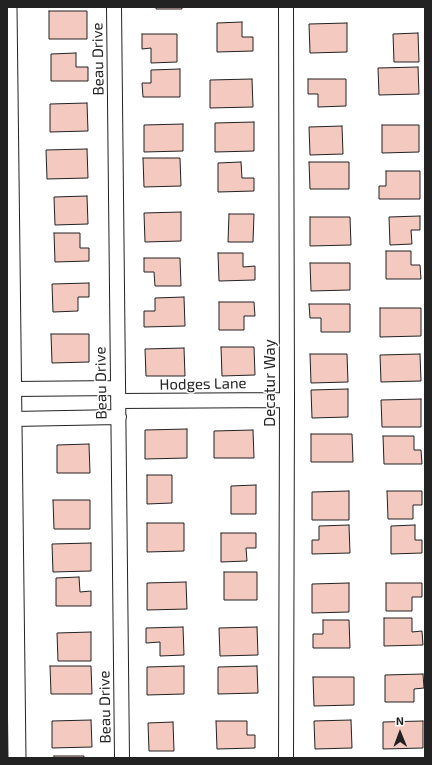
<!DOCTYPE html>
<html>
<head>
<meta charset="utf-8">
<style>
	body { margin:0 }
	#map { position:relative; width:432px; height:765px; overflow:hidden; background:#fff; font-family:"Exo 2",sans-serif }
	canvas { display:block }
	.frame { position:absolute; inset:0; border:8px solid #222; pointer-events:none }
	.north { position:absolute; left:380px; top:713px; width:40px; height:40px; -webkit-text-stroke:3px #fff; paint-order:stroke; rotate:359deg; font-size:11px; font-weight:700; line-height:16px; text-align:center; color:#222 }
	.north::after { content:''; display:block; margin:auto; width:14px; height:18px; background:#222; clip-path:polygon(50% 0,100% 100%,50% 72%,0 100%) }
</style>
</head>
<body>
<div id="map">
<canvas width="432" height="765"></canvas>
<div class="frame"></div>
<div class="north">N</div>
</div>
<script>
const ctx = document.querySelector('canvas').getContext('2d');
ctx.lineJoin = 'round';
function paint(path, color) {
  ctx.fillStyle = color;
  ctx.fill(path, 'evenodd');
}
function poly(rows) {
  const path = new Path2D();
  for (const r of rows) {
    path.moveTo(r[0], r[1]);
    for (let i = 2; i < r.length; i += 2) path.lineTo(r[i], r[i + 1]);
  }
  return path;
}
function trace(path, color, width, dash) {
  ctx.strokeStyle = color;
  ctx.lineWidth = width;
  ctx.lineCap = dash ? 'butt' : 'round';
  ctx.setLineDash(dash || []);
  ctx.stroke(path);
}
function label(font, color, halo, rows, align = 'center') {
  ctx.font = font + ' "Exo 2",sans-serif';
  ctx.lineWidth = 3;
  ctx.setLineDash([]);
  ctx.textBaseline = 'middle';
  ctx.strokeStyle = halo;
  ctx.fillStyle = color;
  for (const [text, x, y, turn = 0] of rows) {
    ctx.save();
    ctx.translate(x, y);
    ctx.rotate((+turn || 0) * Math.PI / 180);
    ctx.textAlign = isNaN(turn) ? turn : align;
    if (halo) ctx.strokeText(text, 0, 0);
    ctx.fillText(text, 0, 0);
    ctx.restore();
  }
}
const building = poly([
	[156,7,182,7,182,9,156,9,156,7],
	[49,11,87,11,87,39,49,39,49,11],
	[242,22,242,37,253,37,253,51,217,52,217,23,242,22],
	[347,23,347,52,310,53,309,24,347,23],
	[418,33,419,62,394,62,393,34,418,33],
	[142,34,177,34,177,62,151,63,151,48,142,49,142,34],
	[76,53,76,67,88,67,88,81,51,81,51,54,76,53],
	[418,67,419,94,379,95,378,68,418,67],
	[180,69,180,97,143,97,142,83,151,83,151,70,180,69],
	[252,79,253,107,210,108,210,80,252,79],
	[308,79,346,79,346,106,318,107,318,94,308,94,308,79],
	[87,103,88,131,50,132,50,104,87,103],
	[254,122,254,151,215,152,215,123,254,122],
	[183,124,183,151,144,152,144,125,183,124],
	[382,125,419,125,419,152,382,153,382,125],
	[342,126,343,154,310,155,309,127,342,126],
	[87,149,88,178,47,179,46,150,87,149],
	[143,158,180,158,181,186,144,187,143,158],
	[241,162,242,178,254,178,254,191,218,192,218,163,241,162],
	[309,162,349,162,349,189,310,189,309,162],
	[386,171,420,171,420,199,379,199,379,186,386,186,386,171],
	[87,196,88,224,55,225,54,197,87,196],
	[181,212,181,241,145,242,144,213,181,212],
	[229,214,254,214,253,242,228,242,229,214],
	[420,216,420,230,411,230,412,244,390,245,389,217,420,216],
	[310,217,350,217,351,245,310,246,310,217],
	[54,233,80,233,80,248,89,248,89,261,55,262,54,233],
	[386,251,411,251,411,265,420,265,421,279,386,279,386,251],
	[218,253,243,253,243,267,255,266,255,280,219,281,218,253],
	[144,258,180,258,181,286,155,286,154,272,144,272,144,258],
	[310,263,350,263,350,290,311,291,310,263],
	[89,283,89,297,78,297,78,311,53,312,52,284,89,283],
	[184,297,185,326,144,327,144,311,155,311,155,298,184,297],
	[219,302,254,302,255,316,244,316,244,330,219,330,219,302],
	[309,304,350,304,350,332,321,332,321,318,310,318,309,304],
	[380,308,421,308,421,336,380,337,380,308],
	[51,334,89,334,89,362,52,363,51,334],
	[221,347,254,347,255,375,222,376,221,347],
	[184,348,185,376,146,376,145,349,184,348],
	[310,354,347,354,348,382,311,383,310,354],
	[420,354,421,381,381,382,380,355,420,354],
	[348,389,348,417,312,418,311,390,348,389],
	[421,399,421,427,382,427,381,400,421,399],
	[187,429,187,458,145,459,145,430,187,429],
	[253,430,254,458,214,458,214,431,253,430],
	[311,434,352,434,353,462,311,462,311,434],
	[383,436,414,436,414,450,421,450,422,464,384,464,383,436],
	[89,444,90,473,57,473,57,445,89,444],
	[147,475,172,475,172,503,147,504,147,475],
	[256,485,256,514,231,514,231,486,256,485],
	[349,491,349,520,312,520,312,492,349,491],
	[387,491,422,491,422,505,413,505,413,519,388,519,387,491],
	[53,500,90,500,90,529,54,529,53,500],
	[147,523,184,523,184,551,147,552,147,523],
	[349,525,350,553,312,554,312,540,319,540,319,526,349,525],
	[415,525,415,540,422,540,422,553,391,554,391,526,415,525],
	[221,533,256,533,256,548,246,548,247,561,221,562,221,533],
	[91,543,91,571,53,572,52,544,91,543],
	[224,572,257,572,257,600,224,600,224,572],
	[79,577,80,592,91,591,91,606,56,606,56,578,79,577],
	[186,582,187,609,147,610,147,583,186,582],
	[349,583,349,612,312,613,312,584,349,583],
	[386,583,422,583,422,597,412,597,412,611,386,611,386,583],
	[384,618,412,618,412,632,422,631,423,645,384,646,384,618],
	[323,620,349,620,350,648,313,648,313,634,323,634,323,620],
	[183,627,184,655,160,656,160,642,146,643,146,628,183,627],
	[257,627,258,655,220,656,219,628,257,627],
	[91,632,91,661,58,661,57,633,91,632],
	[50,666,91,666,92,694,51,694,50,666],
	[184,666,184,694,147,695,147,667,184,666],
	[257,666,258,693,218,694,218,667,257,666],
	[423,674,424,688,414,689,414,702,385,702,385,675,423,674],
	[313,677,354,677,354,705,314,706,313,677],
	[91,720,92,747,52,748,52,721,91,720],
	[351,720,352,748,315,749,314,721,351,720],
	[216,721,247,721,247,735,255,735,255,748,217,749,216,721],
	[423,721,423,748,383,749,383,722,423,721],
	[173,722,174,751,149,751,148,723,173,722],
	[54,756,84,756,84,758,54,758,54,756]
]);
const minor = poly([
	[114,7,122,758],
	[286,7,287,400,286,758],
	[7,392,13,389,118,388],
	[118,401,287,400],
	[7,416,13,419,119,417]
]);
const major = poly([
	[8,7,17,758]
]);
const streetNames = [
	["Beau Drive",98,59,-91],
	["Beau Drive",101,383,-91],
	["Decatur Way",270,383,-90],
	["Hodges Lane",203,384,-1],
	["Beau Drive",105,707,-91]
];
paint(building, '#f3c9c0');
trace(building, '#222', 1);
trace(minor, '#222', 16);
trace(major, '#222', 19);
trace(minor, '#fff', 14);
trace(major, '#fff', 17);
label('15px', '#222', '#fff', streetNames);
</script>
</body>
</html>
